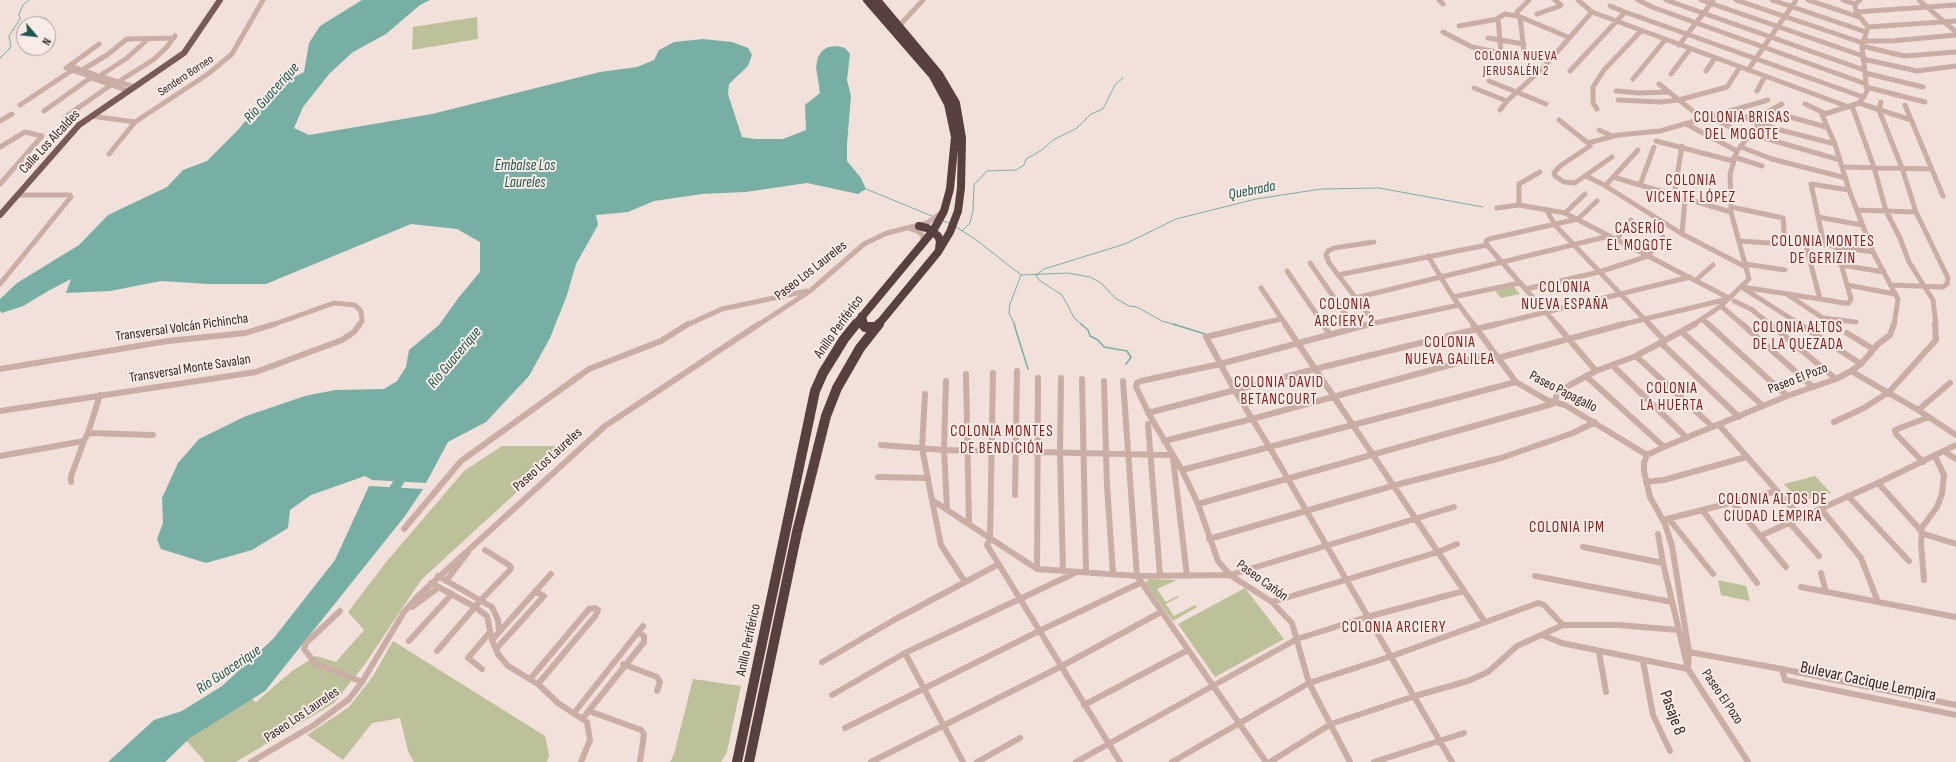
<!DOCTYPE html>
<html>
<head>
<meta charset="utf-8">
<style>
	body { margin:0 }
	#map { position:relative; width:1956px; height:762px; overflow:hidden; background:#f2e1da; font-family:"Sofia Sans Condensed",sans-serif }
	canvas { display:block }
	.north { position:absolute; left:16px; top:16px; width:40px; height:40px; box-sizing:border-box; background:#f9ece6; border:1px solid #ab9e9a; border-radius:50%; rotate:118deg; font-size:11px; font-weight:700; line-height:16px; text-align:center; color:#362827 }
	.north::after { content:''; display:block; margin:auto; width:14px; height:18px; background:#1c574e; clip-path:polygon(50% 0,100% 100%,50% 72%,0 100%) }
</style>
</head>
<body>
<div id="map">
<canvas width="1956" height="762"></canvas>
<div class="north">N</div>
</div>
<script>
const ctx = document.querySelector('canvas').getContext('2d');
ctx.lineJoin = 'round';
function paint(path, color) {
  ctx.fillStyle = color;
  ctx.fill(path, 'evenodd');
}
function poly(rows) {
  const path = new Path2D();
  for (const r of rows) {
    path.moveTo(r[0], r[1]);
    for (let i = 2; i < r.length; i += 2) path.lineTo(r[i], r[i + 1]);
  }
  return path;
}
function trace(path, color, width, dash) {
  ctx.strokeStyle = color;
  ctx.lineWidth = width;
  ctx.lineCap = dash ? 'butt' : 'round';
  ctx.setLineDash(dash || []);
  ctx.stroke(path);
}
function label(font, color, halo, rows, align = 'center') {
  ctx.font = font + ' "Sofia Sans Condensed",sans-serif';
  ctx.lineWidth = 4;
  ctx.setLineDash([]);
  ctx.textBaseline = 'middle';
  ctx.strokeStyle = halo;
  ctx.fillStyle = color;
  for (const [text, x, y, turn = 0] of rows) {
    ctx.save();
    ctx.translate(x, y);
    ctx.rotate((+turn || 0) * Math.PI / 180);
    ctx.textAlign = isNaN(turn) ? turn : align;
    if (halo) ctx.strokeText(text, 0, 0);
    ctx.fillText(text, 0, 0);
    ctx.restore();
  }
}
const green = poly([
	[477,17,478,39,412,50,413,27],
	[1513,286,1520,294,1501,298,1495,291],
	[502,446,567,446,421,580,365,664,334,703,236,762,205,762,185,739,244,693,256,702,292,671,316,656,336,662,364,630,348,612,387,561,464,471],
	[1815,476,1831,493,1800,501,1784,484],
	[1149,579,1177,580,1157,589,1166,602,1177,596,1179,597,1166,604,1174,616,1195,605,1197,607,1173,621,1145,583],
	[1718,580,1746,586,1750,601,1721,595],
	[1245,588,1284,639,1215,677,1178,624],
	[393,641,545,736,549,755,547,762,414,762,408,751,400,718,372,723,343,760,307,735,349,707,373,676],
	[693,679,741,686,727,752,721,762,670,762,674,754]
]);
const water = poly([
	[362,0,430,0,420,5,386,34,353,52,330,73,303,107,294,128,309,135,432,114,600,72,637,67,654,60,659,50,674,42,703,39,732,42,748,48,752,55,748,66,729,84,728,94,742,137,755,139,783,139,806,130,805,105,820,93,816,67,818,57,822,51,828,47,838,46,845,48,850,54,847,80,851,96,847,144,847,161,861,178,866,189,858,194,807,183,746,192,702,194,654,201,628,212,596,215,598,225,576,264,567,295,550,338,529,376,486,422,448,442,426,483,372,480,365,476,311,495,290,510,288,528,252,550,206,563,161,549,157,539,163,523,162,498,178,463,199,439,246,416,305,396,335,390,384,389,397,381,406,367,409,350,439,325,459,297,480,272,480,242,457,229,411,224,266,284,208,284,161,281,110,291,66,293,71,279,50,290,23,306,2,313,0,311,0,299,17,283,79,245,108,215,167,187,183,170,207,161,237,131,258,106,278,85,304,72,309,43,320,26],
	[369,486,423,489,405,516,265,691,190,738,165,762,108,762,154,720,182,711,222,686,273,639,335,560]
]);
const streamFar1 = poly([
	[0,58,11,47,9,36,20,19,19,14,23,5,29,0],
	[866,189,932,216],
	[941,220,951,224],
	[956,227,975,239,1021,275,1068,273,1090,277,1101,283,1115,298,1129,306,1137,307,1162,321,1176,325],
	[962,231,970,223,973,210,974,185,987,171,1016,170,1024,165,1026,159,1042,150,1053,140,1077,128,1091,114,1103,109,1115,85,1123,78],
	[1036,275,1044,269,1125,244,1176,219,1256,199,1321,189,1379,188,1483,207],
	[1036,275,1039,280,1062,295,1075,319,1083,325],
	[1015,325,1009,313,1010,304,1021,275]
]);
const stream = poly([
	[1014,324,1028,369],
	[1081,324,1088,330,1090,336,1098,340,1104,347,1127,351,1131,357,1126,364],
	[1173,324,1205,334]
]);
const river = poly([
	[406,466,410,467,411,470,410,473,392,502,388,504,384,502,383,499,384,496,402,467,406,466]
]);
const minorFar1 = poly([
	[1439,0,1443,4],
	[1529,0,1517,12,1518,16,1568,37],
	[1578,0,1592,12,1849,107],
	[1638,0,1652,7,1866,84],
	[1666,0,1864,70],
	[1701,0,1863,56],
	[1736,0,1863,43],
	[1772,0,1866,32],
	[1808,0,1859,17],
	[1843,0,1855,4],
	[1860,0,1855,4,1856,12,1868,27],
	[1919,0,1956,32],
	[1610,6,1625,12],
	[1856,12,1956,5],
	[1537,14,1560,6,1561,5,1555,0],
	[1520,17,1524,51],
	[900,25,923,0],
	[1459,26,1498,19],
	[1443,32,1472,47,1501,53,1498,18,1505,14,1518,16],
	[1488,38,1524,44],
	[1863,41,1891,41,1956,35],
	[1679,45,1713,1],
	[1862,46,1904,56,1956,52],
	[1863,59,1917,71,1956,66],
	[69,66,99,44],
	[82,70,107,55,127,39,174,38],
	[1748,70,1796,0],
	[1570,71,1625,12,1863,97],
	[1706,71,1715,58],
	[1865,73,1923,87],
	[1671,74,1690,49],
	[101,75,127,58,148,39],
	[92,77,66,68,71,66,96,75],
	[102,77,135,87],
	[1633,79,1665,40],
	[97,80,129,91],
	[1489,81,1546,104],
	[118,82,153,60,166,48,175,36],
	[1659,84,1679,100],
	[1866,87,1925,102],
	[1474,88,1507,101],
	[1616,91,1640,93,1669,92],
	[1757,91,1765,76],
	[1618,100,1661,102,1679,100],
	[1881,102,1879,110,1902,168,1916,212,1948,278,1947,284,1943,287,1891,285],
	[1859,103,1911,120],
	[1805,104,1824,113],
	[20,105,71,71],
	[1905,105,1943,196],
	[1852,106,1874,167,1886,211,1900,238,1909,262,1933,300,1936,325],
	[1597,109,1593,103,1593,87,1604,70,1641,31],
	[1500,110,1507,101,1544,67,1592,12],
	[44,111,93,76,102,76,97,80,91,78],
	[1769,111,1826,127],
	[91,116,135,122],
	[65,117,111,85],
	[1711,117,1748,137],
	[1745,118,1780,130,1835,144],
	[1703,119,1679,100,1727,87,1740,67],
	[1559,120,1588,143],
	[0,121,12,114],
	[1724,123,1769,111,1782,104],
	[1686,124,1737,151],
	[1599,130,1612,136],
	[1754,135,1840,160],
	[1656,141,1733,161],
	[1588,143,1618,135,1660,131,1768,100],
	[1588,143,1590,146,1560,166,1554,173,1555,176,1564,182,1575,183,1612,157],
	[0,147,25,132,42,136,0,184],
	[1741,147,1772,159,1846,178],
	[109,154,135,122,208,74,232,54,263,0],
	[1734,157,1762,166],
	[1842,167,1932,169],
	[1586,176,1604,185,1682,234,1746,267],
	[1613,177,1731,212],
	[1640,185,1654,147],
	[1605,186,1638,150],
	[1674,195,1682,146],
	[1519,205,1519,184,1540,172],
	[1731,207,1783,218,1785,244,1739,241],
	[1497,208,1519,205,1565,213,1729,298],
	[1546,209,1555,225,1650,325],
	[1857,210,1916,212],
	[1565,213,1585,194],
	[1818,217,1862,225],
	[911,229,919,232,923,236,923,244],
	[1682,234,1685,199],
	[1616,240,1631,220],
	[1374,242,1334,248,1328,251,1326,255,1329,263,1375,323],
	[1824,244,1811,184,1849,190],
	[1487,245,1557,325],
	[1428,256,1453,297,1474,325],
	[1310,263,1353,325],
	[1745,264,1785,270],
	[1841,265,1884,272],
	[1287,271,1324,325],
	[1338,275,1487,245,1486,241,1489,239,1578,219,1597,201],
	[1696,280,1713,265],
	[0,284,71,197,70,195,17,195],
	[1847,285,1895,294],
	[1742,287,1820,299,1805,242,1873,252],
	[1261,288,1286,325],
	[1743,288,1801,325],
	[1526,289,1599,272,1648,256,1663,237],
	[1788,295,1823,318,1856,322],
	[1453,297,1520,283],
	[1355,298,1609,236],
	[1820,299,1844,303,1849,303,1851,299,1836,246],
	[1734,301,1751,309,1771,325],
	[1721,306,1743,325],
	[1703,320,1709,325],
	[272,325,334,303,355,305,361,311,362,321,359,325],
	[687,325,722,309,807,291],
	[758,325,810,291,864,244,887,233,927,223,941,213],
	[1254,325,1281,319],
	[1366,325,1459,305],
	[1493,325,1690,277],
	[1620,325,1728,299],
	[1693,325,1721,306,1749,279,1731,212,1730,174,1737,151,1748,137,1754,135,1758,122],
	[1894,325,1898,299,1873,252,1849,190,1835,144,1822,115,1859,103,1865,95,1867,91,1862,46,1868,27,1956,21]
]);
const minor = poly([
	[1259,324,1206,337,1235,391,1270,448,1452,762],
	[1285,324,1485,622],
	[1323,324,1330,335],
	[1352,324,1355,328],
	[1473,324,1516,382,1547,400,1565,405,1647,455],
	[1556,324,1596,371],
	[1649,324,1665,341],
	[1708,324,1787,396],
	[1742,324,1813,387],
	[1770,324,1836,379],
	[1799,324,1861,364],
	[1682,332,1763,406],
	[1847,333,1873,349],
	[1661,343,1739,417],
	[1636,356,1713,427],
	[1498,358,1624,324],
	[1612,365,1687,438],
	[0,369,168,341,245,333,275,324],
	[1851,371,1918,410,1956,435],
	[993,373,990,539,987,545,1120,762],
	[966,374,969,523],
	[1586,376,1664,447],
	[1061,378,1060,452,1063,571],
	[1082,379,1086,572],
	[946,381,944,450,947,508],
	[1104,381,1107,486,1113,573],
	[1123,381,1137,576,1266,762],
	[925,394,922,448,932,500,1037,569,1137,576,1230,575,1454,507],
	[1918,410,1950,383],
	[0,411,256,372,342,340,354,332,360,324],
	[1148,413,1315,369,1497,324],
	[1834,422,1864,408,1889,392,1936,340,1935,324],
	[1148,424,1160,575],
	[1719,425,1800,517],
	[88,433,100,395],
	[1164,441,1252,419,1494,353],
	[881,445,944,450,1172,455],
	[1945,452,1956,459],
	[0,456,84,441,88,433,153,435],
	[1173,458,1187,576],
	[1923,462,1896,434,1895,430,1929,417],
	[1182,470,1516,382],
	[878,477,928,478],
	[71,482,71,476,84,441],
	[1646,482,1664,480,1746,457],
	[1878,483,1924,534,1956,544],
	[1015,495,1017,371],
	[1848,496,1909,561],
	[932,500,941,545,965,582],
	[1733,503,1786,567],
	[1198,504,1552,404,1555,402,1557,393,1570,385,1596,371,1636,356,1695,324],
	[1821,509,1861,558,1878,602],
	[1703,511,1757,583],
	[1669,519,1713,574],
	[1663,520,1777,491],
	[1789,522,1819,556],
	[404,529,461,461,589,369,661,341,688,324],
	[1920,530,1937,507,1942,494,1944,475,1935,456],
	[1922,532,1921,544,1924,580],
	[1760,536,1878,483,1956,445],
	[1209,539,1392,486,1501,458,1573,433,1595,422],
	[1583,547,1663,563],
	[1037,569,1038,378],
	[1821,573,1826,592],
	[438,576,492,607,498,620,499,631],
	[1535,576,1672,602],
	[446,581,468,552],
	[431,583,475,607,487,616,492,640,498,654,508,666,538,684,558,703,587,722,590,740,581,762],
	[1801,587,1956,617],
	[1272,602,1438,552,1457,544],
	[412,607,439,587],
	[340,611,306,643,304,649,315,663,362,682],
	[1542,635,1562,643,1688,669,1663,563,1658,534],
	[492,640,551,574],
	[409,641,452,594],
	[496,649,544,596,535,591],
	[437,651,481,600,510,570,511,567,509,565,485,550],
	[1599,652,1606,692],
	[1689,652,1782,669,1956,705],
	[905,653,963,762],
	[1643,661,1653,715,1670,751],
	[822,662,894,620,999,564],
	[623,664,657,677,660,682,657,691],
	[482,669,468,658,490,632],
	[1782,669,1785,680,1956,715],
	[530,679,589,609,595,608,598,610,596,615,538,684],
	[832,695,905,653,1077,572],
	[1084,705,1188,650],
	[589,711,641,730,644,734,640,762],
	[574,713,643,626],
	[583,718,644,642,644,636,638,632],
	[845,728,1039,631,1140,583],
	[251,762,314,725,349,699,362,682,404,612,418,596,605,426,759,324],
	[871,762,1062,666,1161,612],
	[977,762,1020,738],
	[1076,762,1297,639,1367,617,1464,591],
	[1172,762,1309,683,1392,656,1538,603,1544,605,1563,625],
	[1270,762,1331,724,1415,696,1468,681,1488,672,1517,646,1563,625,1618,625,1678,630],
	[1350,762,1309,683,1292,623,1272,602,1230,575,1218,561,1198,504,1182,470,1150,416,1136,387,1137,383,1141,381,1220,364,1370,324],
	[1374,762,1464,733],
	[1748,762,1688,669,1689,652,1672,546,1665,524,1650,497,1644,471,1644,463,1647,455,1664,447,1787,396,1836,379,1851,371,1861,364,1878,344,1890,335,1894,324]
]);
const major = poly([
	[0,215,79,125,184,53,220,0]
]);
const highwayFar1 = poly([
	[877,0,939,74,956,103,962,138,961,188,958,211,950,232,938,252,878,325],
	[919,226,927,228,938,236,940,241,939,249],
	[862,316,864,325],
	[855,325,933,231,944,211,950,189,955,137,948,104,933,76,867,0]
]);
const highway = poly([
	[863,324,865,327,876,327],
	[737,762,815,391,823,373,844,339,856,324],
	[749,762,797,532,826,416,837,388,860,348,879,324]
]);
const farStreetnames = [
	["Sendero Borneo",186,76,-34]
];
const farNeighbourhoodnames = [
	["COLONIA NUEVA",1516,57],
	["JERUSALÉN 2",1516,72]
];
const streetNames = [
	["Calle Los Alcaldes",50,142,-47],
	["Paseo Los Laureles",811,271,-38],
	["Anillo Periférico",839,327,-54],
	["Transversal Volcán Pichincha",182,328,-8],
	["Transversal Monte Savalan",190,369,-9],
	["Paseo El Pozo",1798,379,-21],
	["Paseo Papagallo",1563,392,27],
	["Paseo Los Laureles",548,460,-42],
	["Paseo Cañón",1262,581,36],
	["Anillo Periférico",749,640,-78],
	["Paseo El Pozo",1722,697,56],
	["Paseo Los Laureles",302,715,-34]
];
const waterNames = [
	["Río Guacerique",272,93,-48],
	["Embalse Los",525,166],
	["Laureles",525,183],
	["Quebrada",1252,191,-11],
	["Río Guacerique",455,358,-50],
	["Río Guacerique",229,670,-34]
];
const neighbourhoodNames = [
	["COLONIA BRISAS",1742,118],
	["DEL MOGOTE",1742,135],
	["COLONIA",1691,181],
	["VICENTE LÓPEZ",1691,198],
	["CASERÍO",1640,229],
	["EL MOGOTE",1640,246],
	["COLONIA MONTES",1823,242],
	["DE GERIZIN",1823,259],
	["COLONIA",1565,288],
	["NUEVA ESPAÑA",1565,305],
	["COLONIA",1345,305],
	["ARCIERY 2",1345,322],
	["COLONIA ALTOS",1798,328],
	["DE LA QUEZADA",1798,345],
	["COLONIA",1450,343],
	["NUEVA GALILEA",1450,360],
	["COLONIA DAVID",1279,383],
	["BETANCOURT",1279,400],
	["COLONIA",1672,389],
	["LA HUERTA",1672,406],
	["COLONIA MONTES",1002,432],
	["DE BENDICIÓN",1002,449],
	["COLONIA ALTOS DE",1773,500],
	["CIUDAD LEMPIRA",1773,517],
	["COLONIA IPM",1567,528],
	["COLONIA ARCIERY",1394,628]
];
const nearStreetnames = [
	["Bulevar Cacique Lempira",1868,682,12],
	["Pasaje 8",1672,713,70]
];
paint(green, '#bcc19a');
paint(water, '#78afa5');
trace(streamFar1, '#78afa5', 1);
trace(stream, '#78afa5', 1.5);
paint(river, '#78afa5');
trace(minorFar1, '#caaea6', 5);
trace(minor, '#caaea6', 6);
trace(major, '#785b58', 6);
trace(highwayFar1, '#57403e', 8);
trace(highway, '#57403e', 10);
label('12px', '#362827', '#f9ece6', farStreetnames);
ctx.letterSpacing = '1px';
label('13px', '#85211f', '#f9ece6', farNeighbourhoodnames);
ctx.letterSpacing = '0px';
label('14px', '#362827', '#f9ece6', streetNames);
label('italic 15px', '#1c574e', '#f9ece6', waterNames);
ctx.letterSpacing = '1px';
label('15px', '#85211f', '#f9ece6', neighbourhoodNames);
ctx.letterSpacing = '0px';
label('17px', '#362827', '#f9ece6', nearStreetnames);
</script>
</body>
</html>
